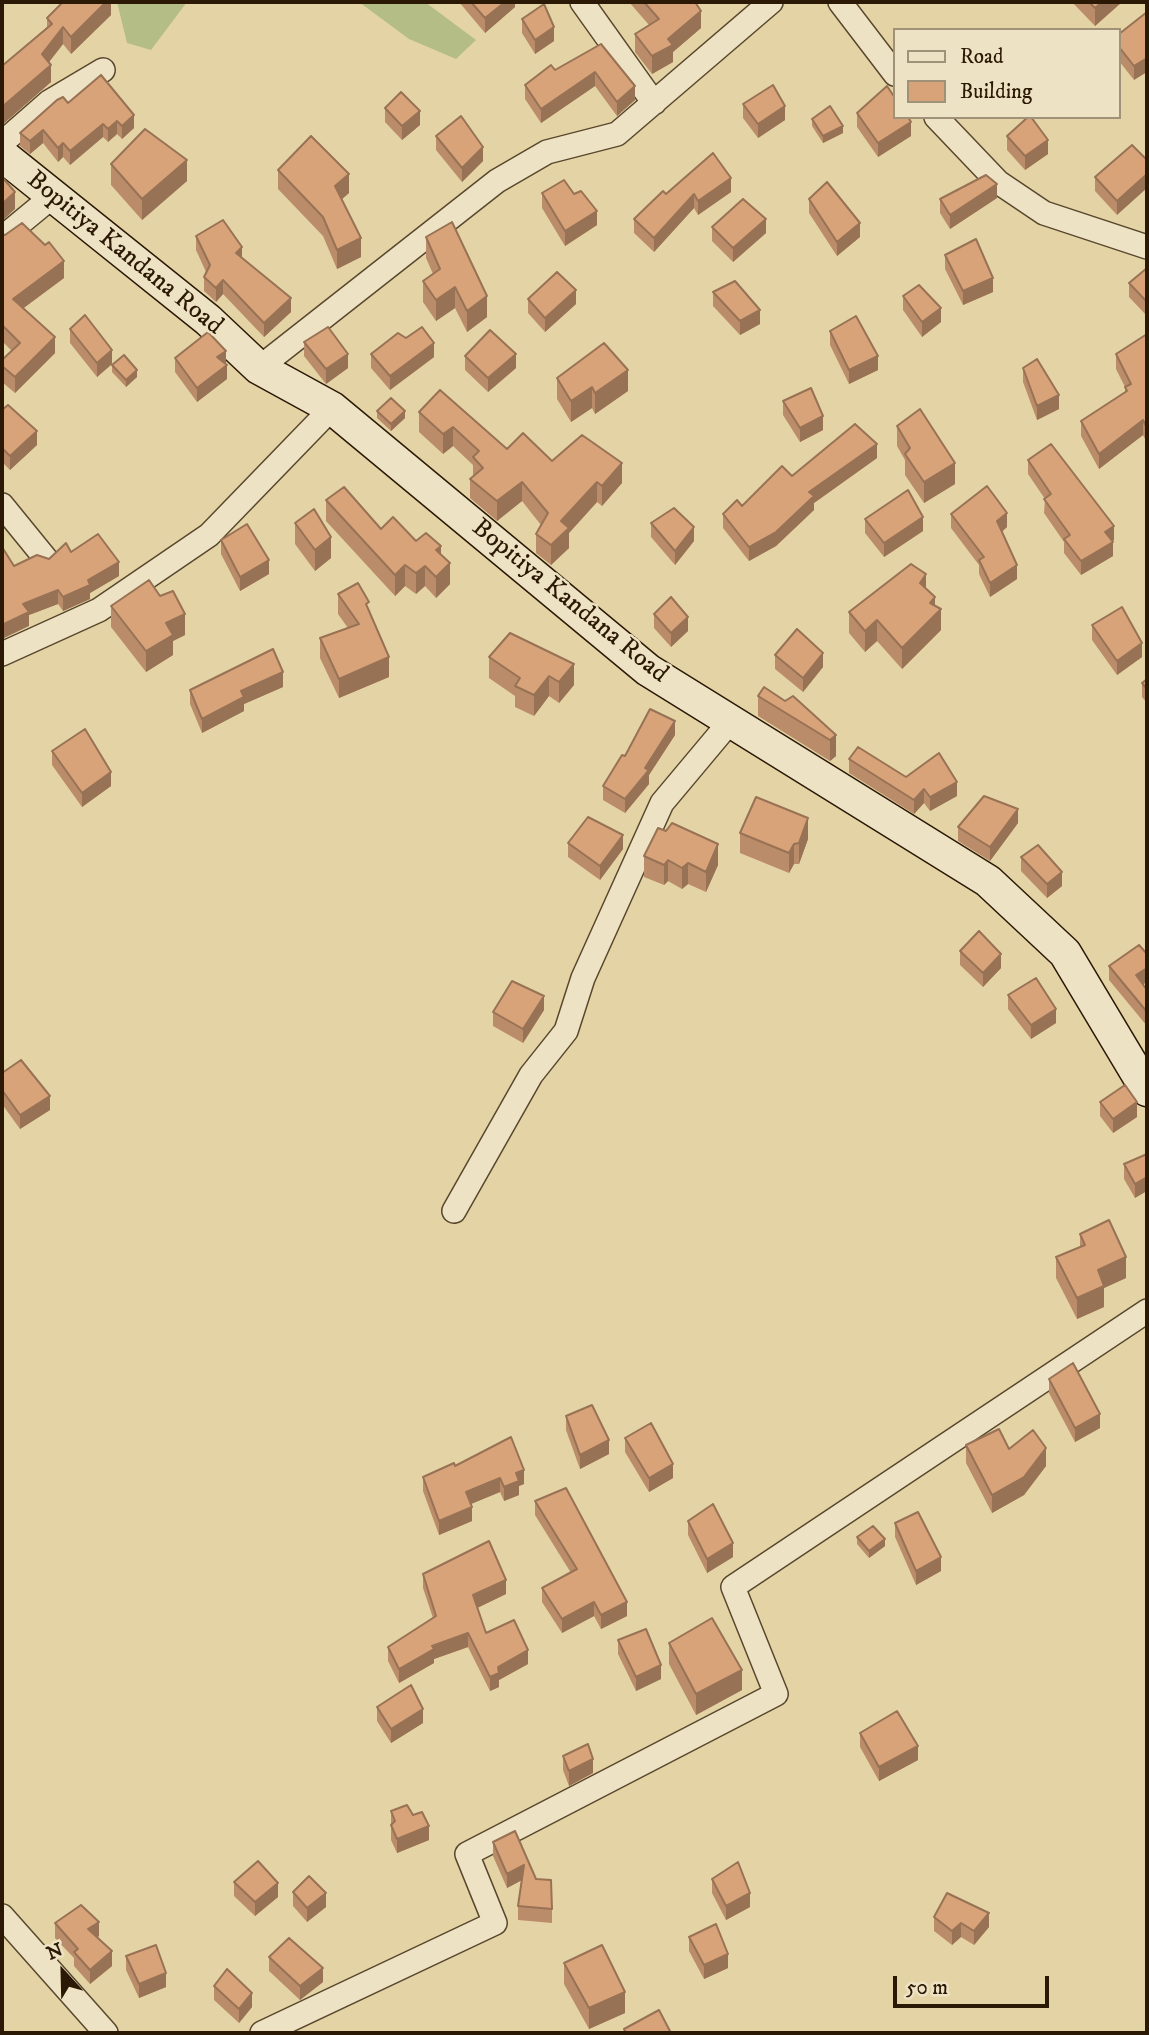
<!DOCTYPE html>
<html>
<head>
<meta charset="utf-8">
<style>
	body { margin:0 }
	#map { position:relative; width:1149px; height:2035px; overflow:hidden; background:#e4d4a5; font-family:"IM FELL DW Pica",serif }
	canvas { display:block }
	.frame { position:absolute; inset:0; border:4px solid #2b1805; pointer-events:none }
	.legend { position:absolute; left:893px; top:28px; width:228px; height:91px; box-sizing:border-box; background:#ede3c4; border:2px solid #9f9278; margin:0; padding:9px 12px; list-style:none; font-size:21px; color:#2b1805 }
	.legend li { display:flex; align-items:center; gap:14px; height:35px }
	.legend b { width:35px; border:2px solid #9f9278 }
	.north { position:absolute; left:28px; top:1937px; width:70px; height:70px; -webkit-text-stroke:5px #ede3c4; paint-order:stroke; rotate:338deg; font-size:19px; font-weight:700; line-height:28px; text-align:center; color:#2b1805 }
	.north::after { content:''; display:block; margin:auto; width:24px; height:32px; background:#2b1805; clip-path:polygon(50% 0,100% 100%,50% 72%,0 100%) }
	.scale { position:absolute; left:893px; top:1976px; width:156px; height:32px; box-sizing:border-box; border:4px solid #2b1805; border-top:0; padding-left:9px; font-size:21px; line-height:24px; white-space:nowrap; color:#2b1805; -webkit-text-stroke:5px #ede3c4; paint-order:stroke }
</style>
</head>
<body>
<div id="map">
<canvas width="1149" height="2035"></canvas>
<div class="frame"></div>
<ul class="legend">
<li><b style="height:9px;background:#ede3c4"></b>Road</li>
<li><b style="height:19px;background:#d9a37a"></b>Building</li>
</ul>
<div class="north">N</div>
<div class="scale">50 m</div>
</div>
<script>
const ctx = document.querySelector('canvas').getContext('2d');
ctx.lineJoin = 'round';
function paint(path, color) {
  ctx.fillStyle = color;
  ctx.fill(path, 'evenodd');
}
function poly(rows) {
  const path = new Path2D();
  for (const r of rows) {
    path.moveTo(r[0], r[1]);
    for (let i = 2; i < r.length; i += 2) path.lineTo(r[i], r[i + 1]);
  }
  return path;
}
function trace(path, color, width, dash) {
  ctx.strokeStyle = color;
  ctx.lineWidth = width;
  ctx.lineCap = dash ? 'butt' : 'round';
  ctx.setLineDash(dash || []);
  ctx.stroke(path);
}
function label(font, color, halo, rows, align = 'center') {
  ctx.font = font + ' "IM FELL DW Pica",serif';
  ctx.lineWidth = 5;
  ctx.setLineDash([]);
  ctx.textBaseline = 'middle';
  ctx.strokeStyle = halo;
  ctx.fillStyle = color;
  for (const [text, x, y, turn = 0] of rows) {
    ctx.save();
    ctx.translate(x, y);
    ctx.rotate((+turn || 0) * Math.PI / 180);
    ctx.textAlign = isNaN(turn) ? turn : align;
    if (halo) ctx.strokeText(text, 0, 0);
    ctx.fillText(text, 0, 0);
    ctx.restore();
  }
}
const green = poly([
	[117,2,187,2,151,50,127,43],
	[359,2,425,2,476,40,456,59,409,39]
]);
const minor = poly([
	[582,2,654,103],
	[840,2,895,74],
	[936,117,998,182,1044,213,1147,247],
	[2,143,49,102,103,70],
	[2,238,53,196],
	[259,368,497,181,547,152,617,134,771,2],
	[2,505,46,559],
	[2,654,99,610,209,535,332,408],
	[454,1211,531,1075,566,1031,583,978,662,803,729,723],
	[2,1916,106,2033],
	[262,2033,495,1923,467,1854,776,1694,733,1587,1147,1311]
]);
const secondary = poly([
	[2,155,208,320,259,368,332,408,648,670,988,881,1065,953,1147,1090]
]);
const wall = poly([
	[111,2,111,15,71,54,63,44,49,62,51,82,2,125,2,66,47,27,47,18],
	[459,2,515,2,515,7,485,33],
	[629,2,695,2,701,28,673,52,673,62,652,74,635,52,635,34,649,25],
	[1072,2,1122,2,1095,26],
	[1147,12,1134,80,1119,61,1119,34],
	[522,19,554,41,535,54,522,33],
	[601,44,635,100,617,116,595,86,541,123,525,99,525,85,555,70],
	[101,75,134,128,122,139,117,134,108,142,103,137,70,165,63,157,58,162,43,143,30,154,20,146,20,133,68,103],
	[743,104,785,120,758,138,743,118],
	[385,108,420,125,402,140,385,122],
	[857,113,911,136,878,157,857,127],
	[812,119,843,133,823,143,812,126],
	[436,136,483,161,462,182,436,150],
	[1007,136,1048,154,1025,170,1007,150],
	[1132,145,1117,215,1095,191,1095,177],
	[111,164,187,181,142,220,111,185],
	[278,170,349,193,342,199,361,257,337,269,323,236,278,189],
	[731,192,698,215,694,208,654,252,634,233,634,219,666,194],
	[542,193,597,225,565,246,542,208],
	[997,198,950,229,940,213,940,199],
	[809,199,860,237,837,256,809,213],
	[712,227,766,233,733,262,712,241],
	[2,234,64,278,23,308,55,353,15,393,2,382,2,360,12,351,2,341],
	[196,236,242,258,291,312,264,337,223,294,216,302,204,291,204,277,206,272,196,250],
	[426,237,487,317,467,332,455,308,436,321,423,302,423,281,433,274,426,258],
	[945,255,993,292,963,305,945,269],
	[1147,268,1147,316,1129,297,1129,283],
	[713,292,760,324,740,335,713,306],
	[903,296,941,322,922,337,903,310],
	[528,299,576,304,545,332,528,313],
	[70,329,112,364,97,377,70,343],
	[830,331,878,370,849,384,830,345],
	[1147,334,1147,443,1143,435,1099,469,1081,436,1081,421,1125,392,1125,387,1116,369,1116,354],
	[304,342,348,368,326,384,304,356],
	[371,354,434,357,390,390,371,368],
	[465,356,516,368,488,392,465,370],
	[175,358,226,364,227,379,197,402,175,372],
	[112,365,137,377,126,387,112,372],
	[1023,368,1059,409,1037,420,1023,382],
	[557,378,628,391,595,414,592,408,571,422,557,399],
	[783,401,823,430,800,442,783,415],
	[2,410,37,445,10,470,2,462],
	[377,411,405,418,391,431,377,418],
	[419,412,507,449,552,461,622,483,602,506,597,502,569,533,569,548,551,565,536,553,536,534,541,525,522,501,497,521,470,498,470,479,473,476,473,465,453,446,443,454,419,432],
	[897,426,955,484,924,503,905,475,905,460,897,446],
	[877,458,814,503,814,510,776,546,749,561,723,528,723,514,742,506,792,476],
	[1028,460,1114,540,1112,541,1113,556,1081,575,1064,553,1064,542,1044,513,1045,499,1028,474],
	[326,500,381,529,416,541,441,555,450,584,436,598,425,586,416,594,405,586,395,596,326,521],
	[951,514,1007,527,1002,532,1017,579,990,597,979,574,979,565,951,528],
	[865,519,923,531,884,557,865,533],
	[295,523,331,558,315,571,295,544],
	[651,523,694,541,675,565,651,537],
	[221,540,269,574,240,591,221,554],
	[71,552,119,576,90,593,90,599,63,611,58,604,29,615,29,626,14,566,49,559],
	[926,588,935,605,941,630,902,669,877,641,865,652,849,633,849,612],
	[338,594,369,611,389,677,339,698,320,658,320,638,348,628,338,614],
	[111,606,185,635,173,641,173,655,146,672,111,627],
	[654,614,688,631,671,647,654,628],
	[1092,625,1142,657,1117,675,1092,640],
	[510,633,574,685,559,703,549,696,534,716,515,707,515,696,489,678,489,657],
	[775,655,823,667,803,692,775,669],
	[1147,679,1147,703,1142,697,1142,683],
	[283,687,244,704,244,711,202,733,190,704,190,690],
	[758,696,836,735,836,756,830,761,758,716],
	[675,735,649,775,649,784,625,813,603,800,603,786,625,756],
	[52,751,111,786,82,807,52,765],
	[849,759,906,777,957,796,930,811,924,803,914,814,849,773],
	[1018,823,990,861,958,841,958,827],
	[740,833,808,839,799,864,794,864,789,873,740,853],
	[568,843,623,849,600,880,568,857],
	[644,856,718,865,706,892,688,884,682,889,668,881,664,885,644,877],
	[1021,857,1062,886,1047,898,1021,871],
	[960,951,1001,968,983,987,960,965],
	[1109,966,1143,985,1147,990,1147,1026,1109,980],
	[1008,995,1056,1023,1031,1039,1008,1009],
	[544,1010,523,1043,493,1026,493,1012],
	[2,1073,50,1110,20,1129,2,1104],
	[1100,1102,1137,1117,1113,1133,1100,1116],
	[1147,1154,1135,1198,1124,1179,1124,1164],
	[1080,1234,1126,1278,1104,1288,1104,1307,1077,1319,1056,1278,1056,1257,1080,1247],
	[1049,1379,1100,1428,1075,1442,1049,1393],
	[566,1416,609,1454,580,1469,566,1430],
	[625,1438,673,1478,649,1492,625,1452],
	[966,1445,1009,1449,1046,1466,1024,1495,992,1513,966,1463],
	[455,1466,524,1484,519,1486,519,1495,504,1501,500,1492,471,1504,472,1521,439,1535,423,1491,423,1477],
	[535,1501,627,1616,601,1629,594,1616,562,1633,542,1602,542,1588,571,1573,535,1515],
	[688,1521,733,1557,707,1573,688,1535],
	[895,1523,941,1571,916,1585,895,1537],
	[857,1537,885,1546,869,1558,857,1544],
	[423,1574,506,1594,477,1608,486,1633,528,1664,499,1680,499,1687,490,1691,468,1647,434,1659,434,1663,399,1683,388,1661,388,1647,433,1618,423,1588],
	[618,1640,661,1679,636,1691,618,1654],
	[669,1643,742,1690,696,1715,669,1664],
	[377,1707,423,1723,391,1743,377,1721],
	[860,1733,918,1760,879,1781,860,1747],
	[563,1756,593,1773,569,1786,563,1770],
	[391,1811,429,1840,397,1853,391,1840],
	[493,1842,552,1909,552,1923,518,1920,518,1906,522,1880,507,1888,493,1856],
	[712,1879,750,1907,726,1920,712,1893],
	[234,1882,278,1897,255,1916,234,1896],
	[293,1892,326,1907,307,1922,293,1906],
	[934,1917,989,1927,974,1945,961,1937,952,1945,934,1931],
	[55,1923,99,1936,97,1938,112,1966,90,1984,74,1966,74,1958,55,1938],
	[689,1937,728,1968,704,1979,689,1951],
	[126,1956,166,1987,139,1998,126,1970],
	[269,1957,323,1982,300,2000,269,1971],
	[564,1963,625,2013,589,2029,564,1984],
	[214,1986,252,2007,239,2023,214,2000]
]);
const shadedWall = poly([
	[106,2,111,2,111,15,71,54,71,37],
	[505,2,515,2,515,7,485,33,485,18],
	[1102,2,1122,2,1095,26,1095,8],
	[701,11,701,28,673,52,673,62,652,74,652,56,668,39],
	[63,27,63,44,42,71,42,54],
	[554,27,554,41,535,54,535,40],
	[1147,58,1147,72,1134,80,1134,66],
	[51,65,51,82,2,125,2,107],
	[595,72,595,86,541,123,541,109],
	[635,86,635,100,617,116,617,102],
	[785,106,785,120,758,138,758,124],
	[420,111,420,125,402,140,402,126],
	[134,115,134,128,122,139,122,126],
	[117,121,117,134,108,142,108,129],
	[911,122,911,136,878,157,878,143],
	[103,124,103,137,70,165,70,151],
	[843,126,843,133,823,143,823,136],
	[43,130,43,143,30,154,30,141],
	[1048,140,1048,154,1025,170,1025,156],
	[63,143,63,157,58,162,58,148],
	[483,147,483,161,462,182,462,168],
	[187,160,187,181,142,220,142,199],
	[349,174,349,193,335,205,335,186],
	[1147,174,1147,188,1117,215,1117,201],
	[731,178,731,192,698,215,698,201],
	[997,184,997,198,950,229,950,215],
	[15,192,15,209,2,221,2,204],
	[694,194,694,208,654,252,654,238],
	[597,211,597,225,565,246,565,231],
	[766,219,766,233,733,262,733,248],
	[860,223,860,237,837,256,837,242],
	[361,238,361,257,337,269,337,250],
	[242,247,242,261,236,253],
	[64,261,64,278,13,316,13,299],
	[993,278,993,292,963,305,963,291],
	[223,280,223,294,216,302,216,288],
	[455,287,455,308,436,321,436,300],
	[576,290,576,304,545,332,545,318],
	[487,296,487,317,467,332,467,311],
	[291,298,291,312,264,337,264,323],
	[941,308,941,322,922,337,922,322],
	[760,310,760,324,740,335,740,321],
	[55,337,55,353,15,393,15,377],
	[434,343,434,357,390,390,390,376],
	[112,350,112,364,97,377,97,363],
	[226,351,226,365,217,357],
	[348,354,348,368,326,384,326,369],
	[516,354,516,368,488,392,488,378],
	[878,356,878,370,849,384,849,370],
	[227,365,227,379,197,402,197,388],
	[137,370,137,377,126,387,126,380],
	[628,370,628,391,595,414,595,393],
	[592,387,592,408,571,422,571,401],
	[1059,395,1059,409,1037,420,1037,406],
	[405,411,405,418,391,431,391,424],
	[823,416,823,430,800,442,800,428],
	[1143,420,1143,435,1099,469,1099,454],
	[453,427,453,446,443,454,443,434],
	[37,431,37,445,10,470,10,456],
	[877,444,877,458,814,503,814,510,776,546,749,561,749,547,809,492],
	[622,463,622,483,602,506,602,486],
	[955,463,955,484,924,503,924,482],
	[522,482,522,501,497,521,497,501],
	[597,482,597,502,569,533,569,548,551,565,551,545,561,521],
	[1007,513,1007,527,997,535,997,521],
	[923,517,923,531,884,557,884,543],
	[1114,526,1114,540,1105,547,1105,532],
	[694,527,694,541,675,565,675,551],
	[331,537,331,558,315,571,315,550],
	[1113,542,1113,556,1081,575,1081,561],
	[441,546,441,567,436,550],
	[269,560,269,574,240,591,240,577],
	[119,562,119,576,90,593,90,599,63,611,63,597,88,580],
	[450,563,450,584,436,598,436,577],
	[405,565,405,586,395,596,395,575],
	[1017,565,1017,579,990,597,990,583],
	[425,566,425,586,416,594,416,573],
	[926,574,926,595,920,583],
	[58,590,58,604,29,615,29,626,2,639,2,625,23,604],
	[935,597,935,615,941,609,941,630,902,669,902,648],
	[185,614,185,635,173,641,173,655,146,672,146,651,166,623],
	[688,617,688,631,671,647,671,633],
	[877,620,877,641,865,652,865,631],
	[1142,643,1142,657,1117,675,1117,661],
	[823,653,823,667,803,692,803,678],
	[389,657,389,677,339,698,339,679],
	[574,664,574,685,559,703,559,682],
	[283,672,283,687,244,704,244,711,202,733,202,719,241,691],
	[549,676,549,696,534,716,534,695],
	[675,721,675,735,649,775,649,784,625,813,625,799],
	[836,735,836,756,830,761,830,740],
	[111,772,111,786,82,807,82,793],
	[957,782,957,796,930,811,930,797],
	[924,789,924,803,914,814,914,800],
	[1018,809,1018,823,990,861,990,847],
	[808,818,808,839,799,864,799,843],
	[623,835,623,849,600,880,600,866],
	[718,844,718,865,706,892,706,872],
	[794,844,794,864,789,873,789,853],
	[668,860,668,881,664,885,664,865],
	[688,863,688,884,682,889,682,868],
	[1062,872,1062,886,1047,898,1047,884],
	[1001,954,1001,968,983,987,983,973],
	[1147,968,1147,982,1136,989,1136,975],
	[544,996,544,1010,523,1043,523,1029],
	[1056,1009,1056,1023,1031,1039,1031,1025],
	[50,1096,50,1110,20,1129,20,1115],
	[1137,1102,1137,1117,1113,1133,1113,1119],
	[1147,1177,1147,1191,1135,1198,1135,1184],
	[1126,1257,1126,1278,1104,1288,1104,1307,1077,1319,1077,1298,1098,1270],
	[1100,1414,1100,1428,1075,1442,1075,1428],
	[609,1440,609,1454,580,1469,580,1455],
	[1046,1448,1046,1466,1024,1495,992,1513,992,1495],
	[673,1464,673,1478,649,1492,649,1478],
	[524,1470,524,1484,519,1486,519,1495,504,1501,504,1487,516,1473],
	[500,1478,500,1492,466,1506,466,1492],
	[472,1507,472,1521,439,1535,439,1521],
	[885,1539,885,1546,869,1558,869,1551],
	[733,1543,733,1557,707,1573,707,1559],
	[941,1557,941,1571,916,1585,916,1571],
	[506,1580,506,1594,473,1610,473,1595],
	[594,1602,594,1616,562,1633,562,1619],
	[627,1602,627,1616,601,1629,601,1615],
	[468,1633,468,1647,434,1659,434,1663,399,1683,399,1669,432,1646],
	[528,1650,528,1664,499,1680,499,1687,490,1691,490,1677,498,1667],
	[661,1665,661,1679,636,1691,636,1677],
	[742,1670,742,1690,696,1715,696,1694],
	[423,1709,423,1723,391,1743,391,1729],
	[918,1746,918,1760,879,1781,879,1767],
	[593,1759,593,1773,569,1786,569,1771],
	[429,1826,429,1840,397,1853,397,1839],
	[524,1865,524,1879,507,1888,507,1874],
	[278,1883,278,1897,255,1916,255,1902],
	[326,1893,326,1907,307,1922,307,1908],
	[750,1893,750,1907,726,1920,726,1906],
	[989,1913,989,1927,974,1945,974,1931],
	[99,1922,99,1936,88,1944,88,1929],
	[961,1923,961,1937,952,1945,952,1931],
	[112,1951,112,1966,90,1984,90,1970],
	[728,1954,728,1968,704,1979,704,1965],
	[323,1968,323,1982,300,2000,300,1986],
	[166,1973,166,1987,139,1998,139,1984],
	[625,1992,625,2013,589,2029,589,2008],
	[252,1993,252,2007,239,2023,239,2009]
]);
const building = poly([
	[63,2,106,2,71,37,63,27,42,54,51,65,2,107,2,66,52,24,47,18,63,2],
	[471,2,505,2,485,18,471,2],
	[644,2,695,2,701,11,668,39,673,45,652,56,635,34,659,19,644,2],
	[1089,2,1102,2,1095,8,1089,2],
	[544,4,554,27,535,40,522,19,544,4],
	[1147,12,1147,58,1134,66,1119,47,1119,34,1147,12],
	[601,44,635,86,617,102,595,72,541,109,525,85,551,65,555,70,601,44],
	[101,75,134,115,122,126,117,121,108,129,103,124,70,151,63,143,58,148,43,130,30,141,20,133,57,100,63,97,68,103,101,75],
	[773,85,785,106,758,124,743,104,773,85],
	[887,86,895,98,895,117,908,117,911,122,878,143,857,113,887,86],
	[401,92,420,111,402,126,385,108,401,92],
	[830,106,843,126,823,136,812,119,830,106],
	[461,116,483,147,462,168,436,136,461,116],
	[1028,117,1031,117,1048,140,1025,156,1007,136,1028,117],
	[145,129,187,160,142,199,111,164,145,129],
	[311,136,349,174,335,186,361,238,337,250,323,217,278,170,311,136],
	[1132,145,1147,160,1147,174,1117,201,1095,177,1132,145],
	[713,153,731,178,698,201,694,194,654,238,634,219,663,191,666,194,713,153],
	[986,175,997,184,950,215,940,199,986,175],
	[2,177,15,192,2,204,2,177],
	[564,180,574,194,581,191,597,211,565,231,542,193,564,180],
	[827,182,860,223,837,242,809,199,827,182],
	[743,199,766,219,733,248,712,227,743,199],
	[223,220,242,247,236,253,291,298,264,323,223,280,216,288,204,277,210,265,196,236,223,220],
	[452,222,487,296,467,311,455,287,436,300,423,281,440,269,426,237,452,222],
	[22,223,45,245,49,242,64,261,13,299,55,337,15,377,2,366,2,360,20,343,2,325,2,234,5,235,22,223],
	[976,239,993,278,963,291,945,255,976,239],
	[1147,268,1147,302,1129,283,1147,268],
	[557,272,576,290,545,318,528,299,557,272],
	[735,281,760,310,740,321,713,292,735,281],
	[919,285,941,308,922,322,903,296,919,285],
	[85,315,112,350,97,363,70,329,85,315],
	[856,316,878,356,849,370,830,331,856,316],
	[328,327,348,354,326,369,304,342,328,327],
	[422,327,434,343,390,376,371,354,398,333,406,338,422,327],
	[490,330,516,354,488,378,465,356,490,330],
	[208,332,226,351,217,357,227,365,197,388,175,358,208,332],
	[1147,334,1147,428,1143,420,1099,454,1081,421,1127,391,1125,387,1131,384,1116,354,1147,334],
	[604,343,628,370,595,393,592,387,571,401,557,378,604,343],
	[124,355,137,370,126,380,112,365,124,355],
	[1037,359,1059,395,1037,406,1023,368,1037,359],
	[811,388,823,416,800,428,783,401,811,388],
	[440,390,507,449,523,433,552,461,582,435,622,463,602,486,597,482,561,521,569,528,551,545,536,534,548,513,522,482,497,501,470,479,483,468,473,457,479,451,453,427,443,434,419,412,440,390],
	[391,398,405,411,391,424,377,411,391,398],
	[8,405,37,431,10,456,2,448,2,410,8,405],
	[920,409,955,463,924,482,905,454,910,448,897,426,920,409],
	[855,424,877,444,809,492,814,496,776,532,749,547,723,514,737,500,742,506,782,466,792,476,855,424],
	[1051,444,1114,526,1105,532,1113,542,1081,561,1064,539,1070,535,1044,499,1051,494,1028,460,1051,444],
	[987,486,1007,513,997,521,1017,565,990,583,979,560,984,557,951,514,987,486],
	[344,487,381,529,393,517,416,541,426,533,441,546,436,550,450,563,436,577,425,566,416,573,405,565,395,575,326,500,344,487],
	[908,490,923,517,884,543,865,519,908,490],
	[674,508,694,527,675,551,651,523,674,508],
	[314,509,331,537,315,550,295,523,314,509],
	[247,524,269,560,240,577,221,540,247,524],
	[98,534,119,562,88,580,90,585,63,597,58,590,23,604,29,612,2,625,2,547,14,566,37,555,49,559,66,543,71,552,98,534],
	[911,564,926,574,920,583,935,597,930,603,941,609,902,648,877,620,865,631,849,612,911,564],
	[149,580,160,596,173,591,185,614,166,623,173,635,146,651,111,606,149,580],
	[358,583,369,602,366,604,389,657,339,679,320,638,359,624,338,594,358,583],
	[671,597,688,617,671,633,654,614,671,597],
	[1122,607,1142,643,1117,661,1092,625,1122,607],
	[797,629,823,653,803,678,775,655,797,629],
	[510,633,574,664,559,682,549,676,534,695,515,686,520,678,489,657,510,633],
	[273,649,283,672,241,691,244,697,202,719,190,690,273,649],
	[1147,679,1147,689,1142,683,1147,679],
	[764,687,785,701,793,696,836,735,830,740,758,696,764,687],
	[650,709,675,721,645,768,649,770,625,799,603,786,622,755,625,756,650,709],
	[85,729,111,772,82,793,52,751,85,729],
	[858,747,906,777,939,753,957,782,930,797,924,789,914,800,849,759,858,747],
	[984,796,1018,809,990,847,958,827,984,796],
	[756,797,808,818,799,843,794,844,789,853,740,833,756,797],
	[588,817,623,835,600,866,568,843,588,817],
	[672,823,718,844,706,872,688,863,682,868,668,860,664,865,644,856,658,828,666,831,672,823],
	[1038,845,1062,872,1047,884,1021,857,1038,845],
	[979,931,1001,954,983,973,960,951,979,931],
	[1139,945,1147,954,1147,968,1136,975,1147,990,1147,1012,1109,966,1139,945],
	[1036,978,1056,1009,1031,1025,1008,995,1036,978],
	[512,981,544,996,523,1029,493,1012,512,981],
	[21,1060,50,1096,20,1115,2,1090,2,1073,21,1060],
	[1125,1085,1137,1102,1113,1119,1100,1102,1125,1085],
	[1147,1154,1147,1177,1135,1184,1124,1164,1147,1154],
	[1109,1220,1126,1257,1098,1270,1104,1286,1077,1298,1056,1257,1085,1245,1080,1234,1109,1220],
	[1073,1363,1100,1414,1075,1428,1049,1379,1073,1363],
	[592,1405,609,1440,580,1455,566,1416,592,1405],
	[651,1423,673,1464,649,1478,625,1438,651,1423],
	[999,1429,1009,1449,1033,1430,1046,1448,1024,1477,992,1495,966,1445,999,1429],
	[511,1437,524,1470,516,1473,519,1481,504,1487,500,1478,466,1492,472,1507,439,1521,423,1477,454,1463,455,1466,511,1437],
	[566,1488,627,1602,601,1615,594,1602,562,1619,542,1588,577,1569,535,1501,566,1488],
	[713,1504,733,1543,707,1559,688,1521,713,1504],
	[918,1512,941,1557,916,1571,895,1523,918,1512],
	[873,1526,885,1539,869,1551,857,1537,873,1526],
	[489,1541,506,1580,473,1595,486,1633,514,1620,528,1650,498,1667,499,1673,490,1677,468,1633,432,1646,434,1649,399,1669,388,1647,436,1616,423,1574,489,1541],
	[712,1618,742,1670,696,1694,669,1643,712,1618],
	[646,1629,661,1665,636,1677,618,1640,646,1629],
	[411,1685,423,1709,391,1729,377,1707,411,1685],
	[897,1711,918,1746,879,1767,860,1733,897,1711],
	[588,1744,593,1759,569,1771,563,1756,588,1744],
	[407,1805,413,1815,422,1812,429,1826,397,1839,391,1825,395,1821,391,1811,407,1805],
	[515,1831,536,1879,551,1880,552,1909,518,1906,524,1865,507,1874,493,1842,515,1831],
	[258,1861,278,1883,255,1902,234,1882,258,1861],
	[738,1862,750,1893,726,1906,712,1879,738,1862],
	[309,1876,326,1893,307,1908,293,1892,309,1876],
	[947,1893,989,1913,974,1931,961,1923,952,1931,934,1917,947,1893],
	[81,1905,99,1922,88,1929,112,1951,90,1970,74,1952,78,1949,55,1923,81,1905],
	[716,1924,728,1954,704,1965,689,1937,716,1924],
	[289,1938,323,1968,300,1986,269,1957,289,1938],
	[156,1945,166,1973,139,1984,126,1956,156,1945],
	[602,1945,625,1992,589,2008,564,1963,602,1945],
	[227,1969,252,1993,239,2009,214,1986,227,1969],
	[659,2010,671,2033,626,2033,624,2029,659,2010]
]);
const streetNames = [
	["Bopitiya Kandana Road",124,254,39],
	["Bopitiya Kandana Road",569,602,39]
];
paint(green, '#b4bd86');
trace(minor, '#59472d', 26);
trace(secondary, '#2b1805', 35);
trace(minor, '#ede3c4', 23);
trace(secondary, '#ede3c4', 32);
paint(wall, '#bb8c69');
paint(shadedWall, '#987255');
paint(building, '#d9a37a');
trace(building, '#987255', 2);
label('26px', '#2b1805', '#ede3c4', streetNames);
</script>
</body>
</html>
